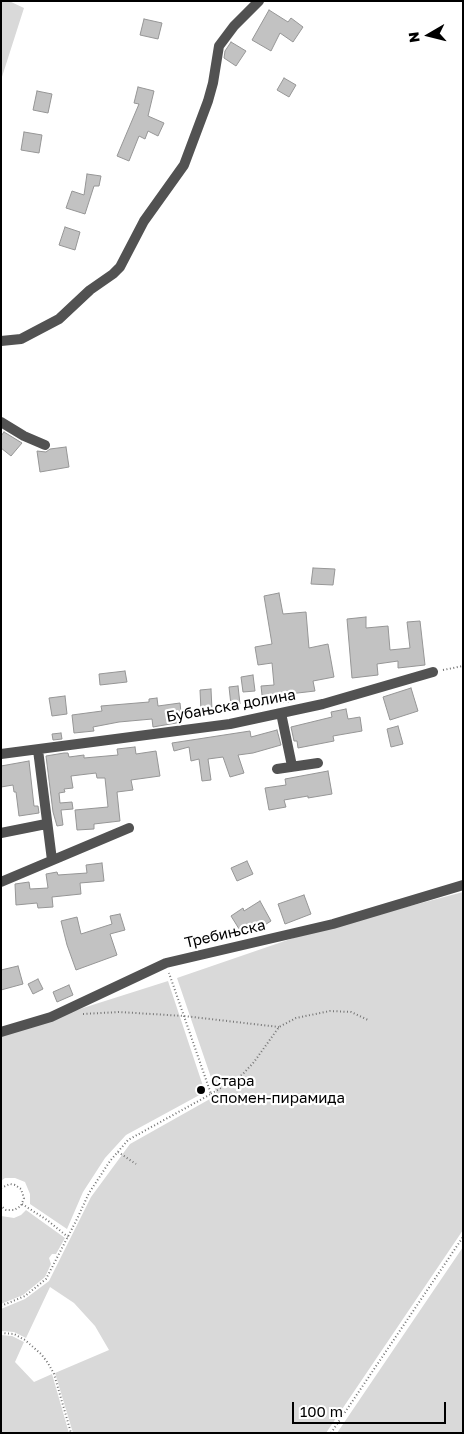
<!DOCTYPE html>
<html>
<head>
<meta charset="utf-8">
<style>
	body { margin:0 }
	#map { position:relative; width:464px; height:1434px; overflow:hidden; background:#fff; font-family:"Golos Text",sans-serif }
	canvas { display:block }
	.frame { position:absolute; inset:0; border:2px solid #000; pointer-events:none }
	.north { position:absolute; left:404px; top:10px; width:50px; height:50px; -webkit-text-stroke:4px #fff; paint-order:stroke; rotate:262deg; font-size:14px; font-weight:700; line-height:20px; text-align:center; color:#000 }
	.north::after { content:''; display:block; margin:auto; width:18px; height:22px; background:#000; clip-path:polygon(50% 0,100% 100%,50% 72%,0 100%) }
	.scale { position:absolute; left:292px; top:1402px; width:154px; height:22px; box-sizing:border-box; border:2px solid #000; border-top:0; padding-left:6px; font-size:15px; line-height:18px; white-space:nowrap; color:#000; -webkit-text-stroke:4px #fff; paint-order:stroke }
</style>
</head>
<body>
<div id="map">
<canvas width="464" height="1434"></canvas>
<div class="frame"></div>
<div class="north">N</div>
<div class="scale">100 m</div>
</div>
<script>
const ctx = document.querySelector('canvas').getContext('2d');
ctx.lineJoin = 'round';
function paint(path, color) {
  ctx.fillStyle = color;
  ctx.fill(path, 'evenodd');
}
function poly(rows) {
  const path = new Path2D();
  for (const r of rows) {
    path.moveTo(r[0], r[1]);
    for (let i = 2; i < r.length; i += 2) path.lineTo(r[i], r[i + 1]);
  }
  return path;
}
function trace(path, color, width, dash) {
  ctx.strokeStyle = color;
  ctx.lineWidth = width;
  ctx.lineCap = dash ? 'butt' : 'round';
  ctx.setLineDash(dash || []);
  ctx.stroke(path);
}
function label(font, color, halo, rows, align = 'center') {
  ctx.font = font + ' "Golos Text",sans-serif';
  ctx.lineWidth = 4.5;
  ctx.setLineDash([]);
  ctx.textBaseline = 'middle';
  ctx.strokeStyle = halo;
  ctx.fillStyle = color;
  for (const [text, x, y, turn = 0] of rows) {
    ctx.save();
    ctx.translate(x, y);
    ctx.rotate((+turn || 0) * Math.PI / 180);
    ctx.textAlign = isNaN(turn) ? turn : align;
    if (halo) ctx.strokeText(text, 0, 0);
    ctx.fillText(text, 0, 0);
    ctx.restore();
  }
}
const green = poly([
	[1,1,9,1,24,8,1,80],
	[463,892,463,1230,326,1433,73,1433,55,1373,109,1350,95,1326,74,1303,50,1287,26,1338,14,1332,1,1331,1,1309,25,1299,49,1281,91,1197,130,1144,217,1095,177,978,308,933],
	[168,981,205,1092,126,1135,105,1158,83,1192,67,1229,30,1204,30,1194,25,1182,15,1178,5,1178,1,1181,1,1034],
	[26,1210,65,1238,56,1254,52,1254,49,1258,51,1264,45,1277,23,1295,1,1304,1,1216,14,1218,21,1215],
	[463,1247,463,1433,337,1433],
	[1,1335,12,1336,24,1342,15,1362,34,1382,52,1374,69,1433,1,1433]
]);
const building = poly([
	[269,10,288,22,291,18,303,27,293,42,280,33,271,51,252,40,269,10],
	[144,19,162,23,158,39,140,35,144,19],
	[231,42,246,51,236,66,224,58,225,51,231,42],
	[284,78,296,85,289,97,277,90,284,78],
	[138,87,154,91,148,116,164,123,158,136,148,131,145,139,139,136,129,161,117,156,139,104,134,103,138,87],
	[37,91,52,94,48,113,33,110,37,91],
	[24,132,42,135,39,153,21,150,24,132],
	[87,174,101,176,99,186,94,186,85,214,66,208,72,191,84,195,87,174],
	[65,227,80,232,75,250,59,245,65,227],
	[4,432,22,443,11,456,1,448,1,436,4,432],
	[66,447,69,467,40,472,37,451,46,452,50,449,66,447],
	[313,568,335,569,333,585,311,584,313,568],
	[279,593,283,614,306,612,309,648,328,644,334,677,313,681,315,691,289,694,289,702,263,704,261,686,274,685,272,663,258,665,255,647,272,644,264,596,279,593],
	[366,617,366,628,388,626,390,650,410,648,407,622,420,621,425,665,398,668,398,661,377,664,378,675,352,678,347,619,366,617],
	[125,671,127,682,100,685,99,674,125,671],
	[253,675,255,691,243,692,241,677,253,675],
	[238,686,240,704,231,705,229,687,238,686],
	[411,688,418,711,390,720,383,697,411,688],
	[211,689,212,710,201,711,200,690,211,689],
	[65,696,67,714,52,716,49,698,65,696],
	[157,698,158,706,180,703,182,722,153,727,152,719,119,722,93,727,94,731,74,733,72,715,102,711,101,706,149,702,149,699,157,698],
	[346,709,348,719,360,717,362,731,333,736,334,741,298,748,297,741,294,741,291,727,332,717,331,712,346,709],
	[398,726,403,744,391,747,387,729,398,726],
	[277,730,281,745,253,753,238,755,244,773,230,777,223,757,208,759,211,780,202,781,199,759,191,761,189,747,174,751,172,743,250,731,251,737,277,730],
	[61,733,62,739,53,740,52,734,61,733],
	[135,747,136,754,156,751,160,776,131,780,133,790,117,792,120,821,94,824,94,829,77,830,75,810,108,807,105,778,97,778,96,773,71,776,73,788,64,789,65,792,59,793,60,803,72,802,73,809,61,810,63,825,57,826,53,812,46,756,64,753,68,753,69,757,84,755,84,758,118,755,117,749,135,747],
	[29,761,34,806,38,806,39,813,19,816,16,792,14,792,13,785,1,787,1,766,29,761],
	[328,771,332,794,308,798,308,796,284,800,286,807,269,810,265,788,286,785,285,779,328,771],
	[247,861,253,874,237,881,231,868,247,861],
	[102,863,104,881,80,883,81,894,52,897,53,907,38,908,37,903,16,905,15,884,29,882,30,889,48,888,46,874,57,872,58,875,87,873,86,865,102,863],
	[304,895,311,914,285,924,278,904,304,895],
	[260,901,271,921,260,928,257,923,241,932,231,916,243,908,244,911,260,901],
	[120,914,125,930,110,934,117,955,76,970,67,945,61,921,77,917,81,934,112,924,110,916,120,914],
	[18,966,23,984,1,990,1,970,18,966],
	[38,979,43,989,33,994,28,984,38,979],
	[69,985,73,995,57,1002,53,992,69,985]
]);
const path = poly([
	[443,670,463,666],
	[83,1014,119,1012,184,1016,279,1027],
	[211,1094,242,1075,254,1062,279,1027,296,1018,330,1011,351,1012,368,1020],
	[118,1152,136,1164],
	[1,1188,10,1184,15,1185,21,1189,24,1198,21,1206,14,1210,6,1210,1,1206],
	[22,1204,47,1220,68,1237],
	[1,1306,25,1296,46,1279,77,1219,89,1193,110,1161,128,1140,211,1094,169,973],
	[1,1333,14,1334,25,1340,41,1354,48,1363,54,1374,71,1433],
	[331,1433,463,1237]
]);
const street = poly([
	[1,341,21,339,59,319,90,290,113,274,120,267,144,221,184,165,208,101,213,83,219,46,234,26,259,1],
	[1,422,24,436,45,445],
	[281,713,292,766],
	[38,750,52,860],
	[1,754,230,724,323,704,433,672],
	[277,769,318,763],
	[1,833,46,824],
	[1,882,129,828],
	[1,1032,51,1017,166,963,333,924,463,885]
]);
const markers = [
	[201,1090,5,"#000"]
];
const streetNames = [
	["Бубањска долина",231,706,-10],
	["Требињска",225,934,-13]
];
const poiNames = [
	["Стара",211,1081],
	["спомен-пирамида",211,1098]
];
paint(green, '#d9d9d9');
paint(building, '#c2c2c2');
trace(building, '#969696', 1);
trace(path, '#747474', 2, [1, 2.5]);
trace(street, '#525252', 10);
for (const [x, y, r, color] of markers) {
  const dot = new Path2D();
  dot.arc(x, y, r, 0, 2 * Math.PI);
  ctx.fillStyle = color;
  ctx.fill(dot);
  trace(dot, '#fff', 2);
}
label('15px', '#000', '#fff', streetNames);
label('15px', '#000', '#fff', poiNames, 'left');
</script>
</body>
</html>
